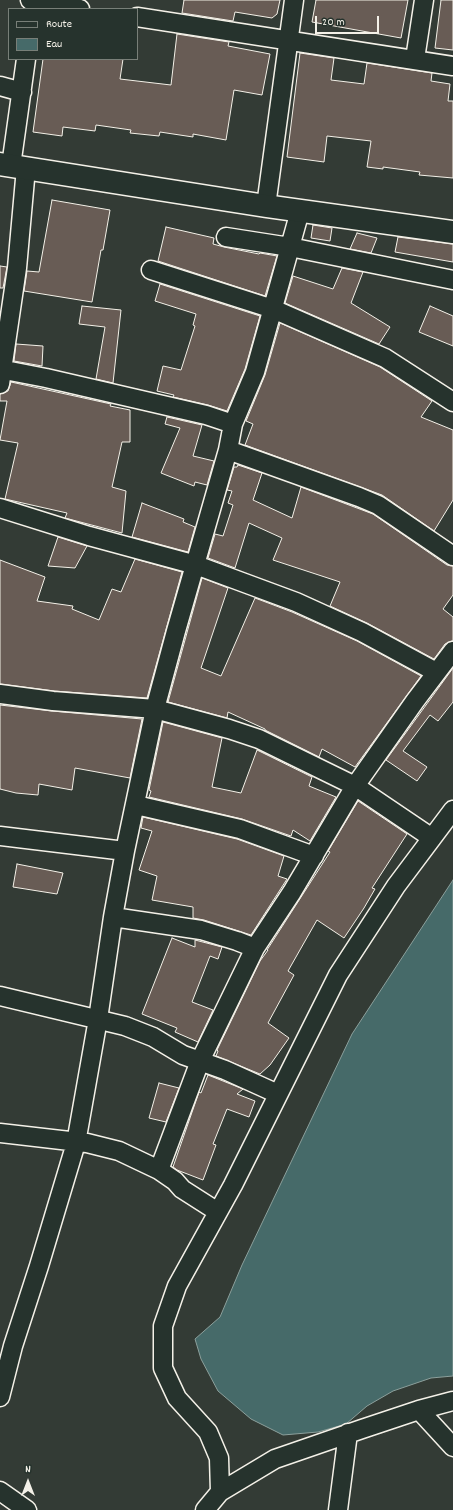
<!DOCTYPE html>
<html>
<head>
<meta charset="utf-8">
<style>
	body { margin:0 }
	#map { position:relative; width:453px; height:1510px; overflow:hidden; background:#333b35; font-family:Dekko,sans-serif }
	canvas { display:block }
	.legend { position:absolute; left:8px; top:8px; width:130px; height:52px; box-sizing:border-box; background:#26332d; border:1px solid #787f78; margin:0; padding:5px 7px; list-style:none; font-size:12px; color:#f4f1e8 }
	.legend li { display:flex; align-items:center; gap:8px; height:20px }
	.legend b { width:20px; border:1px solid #787f78 }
	.north { position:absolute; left:8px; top:1462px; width:40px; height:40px; -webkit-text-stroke:3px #26332d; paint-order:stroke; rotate:0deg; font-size:11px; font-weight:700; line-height:16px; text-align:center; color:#f4f1e8 }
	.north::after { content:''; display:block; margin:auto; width:14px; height:18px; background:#f4f1e8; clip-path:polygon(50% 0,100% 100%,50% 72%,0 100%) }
	.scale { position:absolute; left:315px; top:16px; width:64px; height:18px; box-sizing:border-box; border:2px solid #f4f1e8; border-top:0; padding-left:5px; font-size:12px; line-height:14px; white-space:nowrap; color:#f4f1e8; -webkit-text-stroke:3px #26332d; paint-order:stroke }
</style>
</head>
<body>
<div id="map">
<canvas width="453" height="1510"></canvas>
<ul class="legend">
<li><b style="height:5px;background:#26332d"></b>Route</li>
<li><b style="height:11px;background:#466a69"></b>Eau</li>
</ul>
<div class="north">N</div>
<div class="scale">20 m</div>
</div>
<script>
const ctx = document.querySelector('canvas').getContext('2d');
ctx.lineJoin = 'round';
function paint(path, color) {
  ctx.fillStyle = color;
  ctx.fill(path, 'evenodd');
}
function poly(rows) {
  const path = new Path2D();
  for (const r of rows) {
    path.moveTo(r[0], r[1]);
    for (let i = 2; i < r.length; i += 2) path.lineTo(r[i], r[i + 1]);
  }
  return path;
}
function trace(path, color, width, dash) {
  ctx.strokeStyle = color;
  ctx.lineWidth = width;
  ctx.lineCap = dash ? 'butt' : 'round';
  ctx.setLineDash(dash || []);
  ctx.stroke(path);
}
const water = poly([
	[453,880,453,1376,431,1378,393,1391,367,1406,346,1424,318,1432,283,1435,251,1419,218,1391,201,1359,195,1339,220,1317,242,1265,352,1034,453,880]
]);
const building = poly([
	[184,0,280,0,277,14,272,18,235,12,233,21,182,13,184,0],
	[316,0,408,0,401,38,312,22,316,0],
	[441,0,453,0,453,50,435,48,441,0],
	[177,34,229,42,228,46,270,54,262,95,234,90,226,140,193,134,193,137,160,132,159,136,130,133,131,130,96,125,95,131,63,127,62,136,33,132,43,59,123,59,120,79,171,85,177,34],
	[300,53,334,58,331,80,364,84,367,63,432,73,431,81,450,84,448,101,453,101,453,178,419,175,420,172,383,167,383,169,367,167,371,141,327,136,324,162,287,157,300,53],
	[52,200,110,210,103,250,101,250,92,302,24,291,27,271,39,272,52,200],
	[313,225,332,228,330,241,311,238,313,225],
	[166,227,214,238,213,244,224,247,259,254,260,253,277,256,265,296,158,261,166,227],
	[357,233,377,238,371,253,350,249,357,233],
	[398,237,453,244,453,262,395,252,398,237],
	[0,266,7,267,3,288,0,288,0,266],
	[342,268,363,272,351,303,390,327,379,344,285,303,293,276,333,289,342,268],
	[160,284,260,316,245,369,227,411,208,405,173,397,174,395,157,391,163,366,181,370,195,326,193,325,196,314,155,301,160,284],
	[82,306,121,310,113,383,96,379,105,327,79,324,82,306],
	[430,306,453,316,453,346,419,332,430,306],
	[280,323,380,367,432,401,421,417,453,430,453,500,434,531,382,495,245,445,253,424,246,421,265,375,280,323],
	[16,344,43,346,42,366,14,361,16,344],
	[11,382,111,404,110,406,130,410,130,442,122,442,112,487,126,491,122,533,65,518,67,513,5,499,18,443,0,440,7,401,0,401,0,394,8,391,11,382],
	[167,417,202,425,193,456,214,461,207,485,195,482,194,486,161,473,180,428,165,424,167,417],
	[238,465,262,473,253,500,292,518,301,487,373,514,447,565,453,566,453,595,443,609,453,617,453,641,449,642,445,644,434,659,367,623,330,606,340,582,273,560,282,538,249,523,235,568,208,558,215,534,223,536,233,505,228,503,232,491,227,490,234,467,237,467,238,465],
	[142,503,184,519,183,522,195,527,188,552,132,537,142,503],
	[58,537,87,546,75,568,48,566,58,537],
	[135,559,182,572,147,698,54,691,0,684,0,560,45,577,37,601,73,606,72,609,99,620,112,589,121,592,135,559],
	[202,578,228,588,201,668,221,676,255,598,292,612,357,641,421,676,355,767,322,749,319,757,265,730,265,729,228,712,227,718,168,702,202,578],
	[453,668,453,702,438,721,430,715,403,751,427,767,417,781,386,760,453,668],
	[0,705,52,711,142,719,130,778,75,768,72,790,39,784,38,795,16,793,0,789,0,705],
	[163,722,222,738,212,787,241,793,257,750,312,777,309,786,336,797,310,841,293,830,291,836,242,819,149,797,151,791,149,790,163,722],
	[358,801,407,834,372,888,375,889,364,908,344,938,317,920,288,971,294,975,268,1023,289,1038,270,1065,260,1074,216,1056,218,1051,217,1050,260,961,268,950,267,950,330,852,328,851,358,801],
	[143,817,237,839,284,856,278,876,287,879,251,935,204,920,193,918,193,907,152,900,157,876,139,870,152,831,141,828,143,817],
	[17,864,63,873,57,894,13,887,17,864],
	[172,938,195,947,195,940,222,947,218,959,210,956,192,1002,213,1010,198,1042,175,1032,177,1028,142,1014,172,938],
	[208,1075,243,1089,237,1094,255,1101,249,1117,227,1109,213,1144,216,1145,203,1180,177,1170,173,1167,199,1092,201,1093,208,1075],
	[159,1083,179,1088,166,1122,149,1118,159,1083]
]);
const minor = poly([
	[30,0,33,2,80,9],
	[137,17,453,66],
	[415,59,424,0],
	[0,86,22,92],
	[11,166,26,59],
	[266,206,294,0],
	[226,237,290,247,453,280],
	[151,270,273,309,385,358,453,402],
	[0,369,46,378,206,415,233,424],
	[0,384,17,268,26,168],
	[228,450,359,497,378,505,453,556],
	[0,508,89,536,196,565,296,602,362,632,436,672],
	[0,694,53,701,155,709,229,729,259,739,355,786,432,838],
	[136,805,240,829,314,856],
	[0,836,125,851,155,709,176,631,228,450,233,424,255,372,300,211],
	[113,917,201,930,237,941,255,948],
	[0,996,125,1026,153,1037,183,1055,225,1070,278,1094],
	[0,1133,87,1143,119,1151,159,1170,175,1181,182,1189,218,1212],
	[159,1170,200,1061,255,948,292,892,355,786,415,701,453,651],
	[0,1397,13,1346,39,1266,76,1143,98,1019,113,917,125,851],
	[419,1410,453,1447],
	[0,1491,27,1510],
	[220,1492,219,1458,208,1432,177,1398,163,1368,163,1326,177,1286,233,1185,338,975,396,886,453,810],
	[205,1510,220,1492,275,1459,362,1429,419,1410,453,1401],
	[338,1510,348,1433]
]);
const secondary = poly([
	[0,164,266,206,453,232]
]);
paint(water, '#466a69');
trace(water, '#8ca09c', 1);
paint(building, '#685c55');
trace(building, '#f4f1e8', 1);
trace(minor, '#f4f1e8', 21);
trace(secondary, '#f4f1e8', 25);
trace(minor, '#26332d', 18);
trace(secondary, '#26332d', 22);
</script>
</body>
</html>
